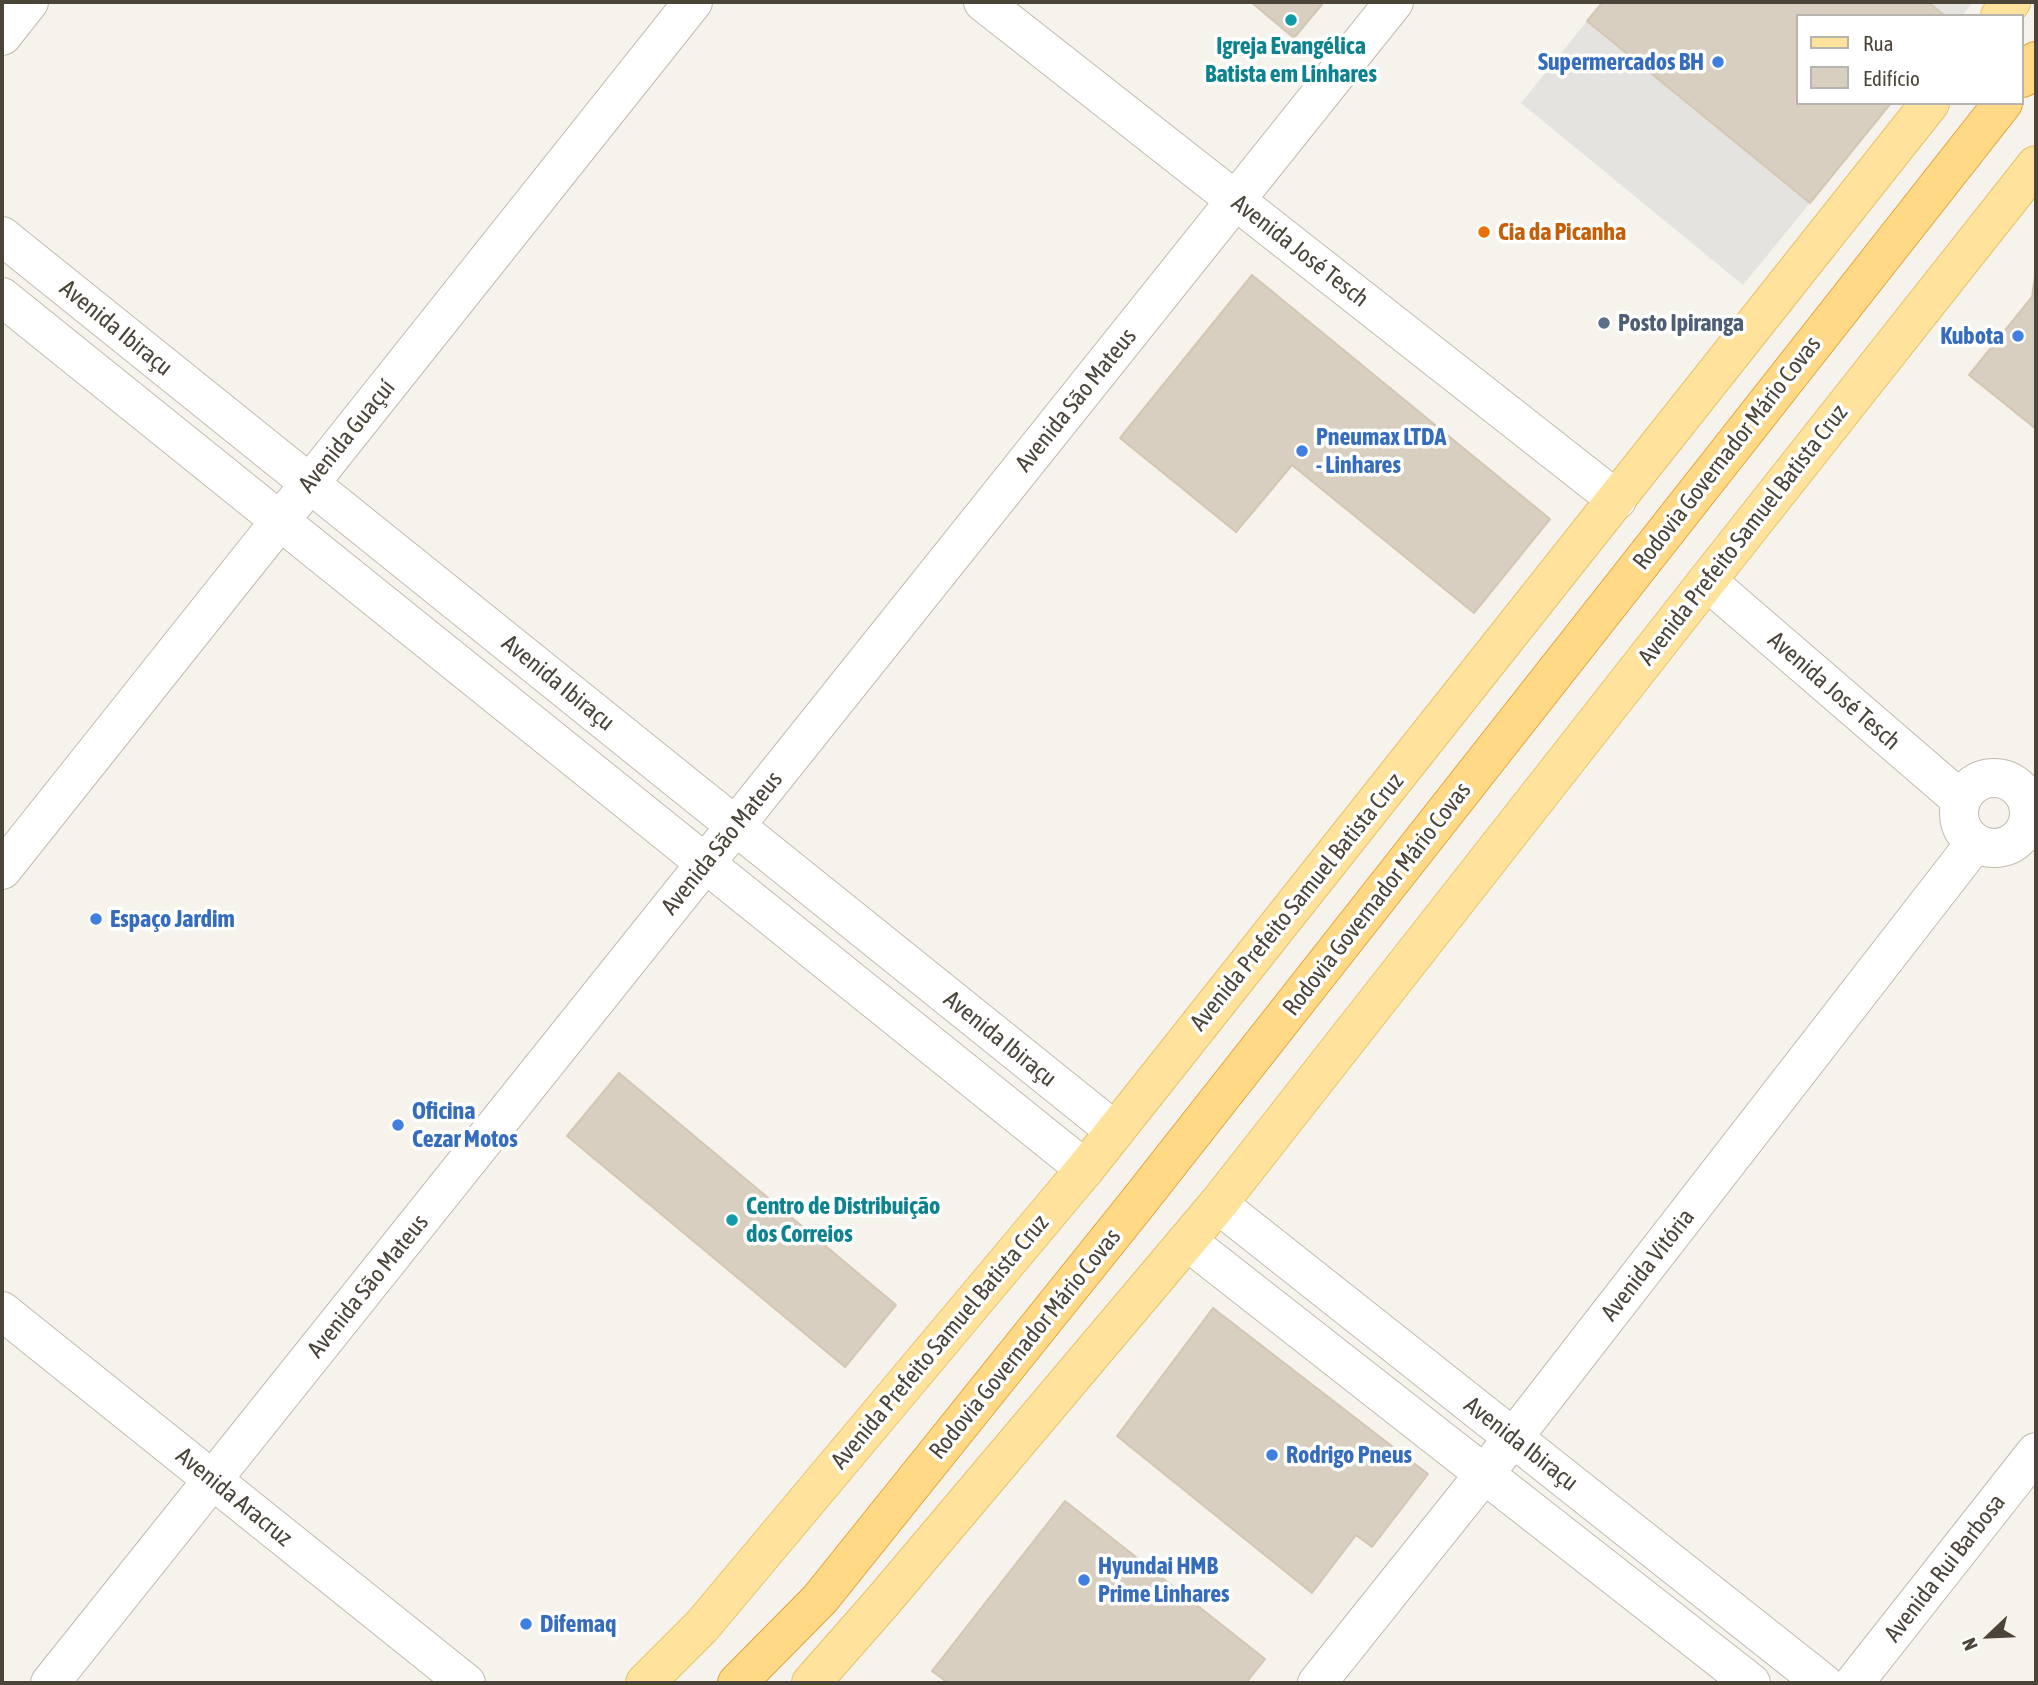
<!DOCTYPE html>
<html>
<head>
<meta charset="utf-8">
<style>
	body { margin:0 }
	#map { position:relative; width:2038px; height:1685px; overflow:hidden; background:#f6f3ec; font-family:"Asap Condensed",sans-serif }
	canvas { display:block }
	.frame { position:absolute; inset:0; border:4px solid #4b4439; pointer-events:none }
	.legend { position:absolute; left:1796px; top:14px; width:228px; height:91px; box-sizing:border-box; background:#fff; border:2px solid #b7b4b0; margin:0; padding:9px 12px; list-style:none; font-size:21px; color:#4b4439 }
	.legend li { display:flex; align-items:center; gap:14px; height:35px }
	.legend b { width:35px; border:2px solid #b7b4b0 }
	.north { position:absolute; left:1954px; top:1601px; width:70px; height:70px; -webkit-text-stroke:5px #fff; paint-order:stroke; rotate:247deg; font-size:19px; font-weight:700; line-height:28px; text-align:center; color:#4b4439 }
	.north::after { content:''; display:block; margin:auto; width:24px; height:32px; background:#4b4439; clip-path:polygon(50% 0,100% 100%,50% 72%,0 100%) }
</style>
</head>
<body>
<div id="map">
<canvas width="2038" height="1685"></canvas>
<div class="frame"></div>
<ul class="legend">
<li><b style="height:9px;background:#ffe39c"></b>Rua</li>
<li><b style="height:19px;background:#d8cfc1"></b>Edifício</li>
</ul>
<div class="north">N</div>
</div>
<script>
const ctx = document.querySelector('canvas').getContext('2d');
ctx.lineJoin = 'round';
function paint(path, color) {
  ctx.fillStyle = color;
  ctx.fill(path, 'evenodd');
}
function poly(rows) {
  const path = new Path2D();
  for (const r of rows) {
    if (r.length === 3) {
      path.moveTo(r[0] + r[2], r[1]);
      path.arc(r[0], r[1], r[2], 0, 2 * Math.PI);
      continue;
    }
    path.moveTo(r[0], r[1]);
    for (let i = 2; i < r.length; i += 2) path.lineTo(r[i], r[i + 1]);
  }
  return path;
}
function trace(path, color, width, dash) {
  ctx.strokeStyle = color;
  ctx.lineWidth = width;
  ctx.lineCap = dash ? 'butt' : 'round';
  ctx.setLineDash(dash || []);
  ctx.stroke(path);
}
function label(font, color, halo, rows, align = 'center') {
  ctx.font = font + ' "Asap Condensed",sans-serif';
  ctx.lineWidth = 7;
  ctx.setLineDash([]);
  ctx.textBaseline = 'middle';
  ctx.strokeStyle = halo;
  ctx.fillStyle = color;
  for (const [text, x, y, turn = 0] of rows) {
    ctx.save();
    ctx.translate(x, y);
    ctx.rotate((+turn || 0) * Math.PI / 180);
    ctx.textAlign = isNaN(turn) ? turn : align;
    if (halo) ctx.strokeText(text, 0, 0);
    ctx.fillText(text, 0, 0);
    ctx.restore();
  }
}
const parking = poly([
	[1928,2,1973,2,1962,16,1945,16],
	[1587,21,1810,203,1743,285,1521,103]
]);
const building = poly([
	[1251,2,1324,2,1294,38,1251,2],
	[1603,2,1928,2,1945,16,1798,16,1798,103,1891,103,1810,203,1587,21,1603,2],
	[2036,270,2036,429,1969,375,2032,297,2036,270],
	[1252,275,1550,519,1474,613,1292,465,1236,532,1120,438,1252,275],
	[619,1073,896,1305,845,1367,567,1136,619,1073],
	[1213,1308,1428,1474,1372,1547,1356,1535,1312,1593,1117,1436,1213,1308],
	[1065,1501,1265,1659,1246,1683,948,1683,932,1671,1065,1501]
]);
const minor = poly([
	[983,2,1617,500],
	[2,236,1115,1131],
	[2,297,1085,1169],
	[1707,581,1961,800],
	[1994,813,35],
	[2,870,693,2],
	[1218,1204,1823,1683],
	[1187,1241,1751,1683],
	[2,1311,466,1683],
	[50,1683,1394,2],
	[1317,1683,1513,1438,1975,843],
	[1854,1683,2036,1452]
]);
const tertiary = poly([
	[2,36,29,2]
]);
const primary = poly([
	[2000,16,2011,2],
	[645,1683,702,1626,1085,1169,1930,103],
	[811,1683,883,1601,1218,1204,1707,581,2036,165]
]);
const trunk = poly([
	[2022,78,2036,61],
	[737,1683,820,1599,1136,1205,2003,103]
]);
const markers = [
	[1291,20,7,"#0f9aa8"],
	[1718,62,7,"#3f7fe0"],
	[1484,232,7,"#e8710a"],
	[1604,323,7,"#5c6f8a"],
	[2018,336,7,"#3f7fe0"],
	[1302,451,7,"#3f7fe0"],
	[96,919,7,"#3f7fe0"],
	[398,1125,7,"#3f7fe0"],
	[732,1220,7,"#0f9aa8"],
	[1272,1455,7,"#3f7fe0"],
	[1084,1580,7,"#3f7fe0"],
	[526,1624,7,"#3f7fe0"]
];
const cultureNames = [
	["Igreja Evangélica",1291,46],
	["Batista em Linhares",1291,74],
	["Centro de Distribuição",746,1206,"left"],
	["dos Correios",746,1234,"left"]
];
const shopNames = [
	["Supermercados BH",1704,62,"right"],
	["Kubota",2004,336,"right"],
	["Pneumax LTDA",1316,437],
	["- Linhares",1316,465],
	["Espaço Jardim",110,919],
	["Oficina",412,1111],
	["Cezar Motos",412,1139],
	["Rodrigo Pneus",1286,1455],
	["Hyundai HMB",1098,1566],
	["Prime Linhares",1098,1594],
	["Difemaq",540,1624]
];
const foodNames = [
	["Cia da Picanha",1498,232]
];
const streetNames = [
	["Avenida José Tesch",1300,251,38],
	["Avenida Ibiraçu",116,328,39],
	["Avenida São Mateus",1076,400,-51],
	["Avenida Guaçuí",347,436,-51],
	["Rodovia Governador Mário Covas",1727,453,-52],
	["Avenida Prefeito Samuel Batista Cruz",1743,535,-52],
	["Avenida Ibiraçu",558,683,39],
	["Avenida José Tesch",1834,691,41],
	["Avenida São Mateus",722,843,-51],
	["Rodovia Governador Mário Covas",1377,899,-52],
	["Avenida Prefeito Samuel Batista Cruz",1297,902,-51],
	["Avenida Ibiraçu",1000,1039,39],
	["Avenida Vitória",1648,1265,-52],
	["Avenida São Mateus",368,1286,-51],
	["Avenida Prefeito Samuel Batista Cruz",940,1342,-50],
	["Rodovia Governador Mário Covas",1025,1344,-51],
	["Avenida Ibiraçu",1521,1444,38],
	["Avenida Aracruz",234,1497,39],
	["Avenida Rui Barbosa",1945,1568,-52]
];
const serviceNames = [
	["Posto Ipiranga",1618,323]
];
paint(parking, '#e5e3e0');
paint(building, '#d8cfc1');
trace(building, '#d3c7b4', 2);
trace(minor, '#c2bbae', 40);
trace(tertiary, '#c2bbae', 40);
trace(primary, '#e6c16a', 40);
trace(trunk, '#e0a43c', 40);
trace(minor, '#fff', 38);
trace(tertiary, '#fff', 38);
trace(primary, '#ffe39c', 38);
trace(trunk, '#ffd985', 38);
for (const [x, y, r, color] of markers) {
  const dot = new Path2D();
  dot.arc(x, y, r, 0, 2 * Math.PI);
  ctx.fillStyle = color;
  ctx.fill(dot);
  trace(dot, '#fff', 2.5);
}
label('bold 24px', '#0d838f', '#fff', cultureNames);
label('bold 24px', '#366cbe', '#fff', shopNames, 'left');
label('bold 24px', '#c56008', '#fff', foodNames, 'left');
label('24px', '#4b4439', '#fff', streetNames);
label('bold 24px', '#4e5e75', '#fff', serviceNames, 'left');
</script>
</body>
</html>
